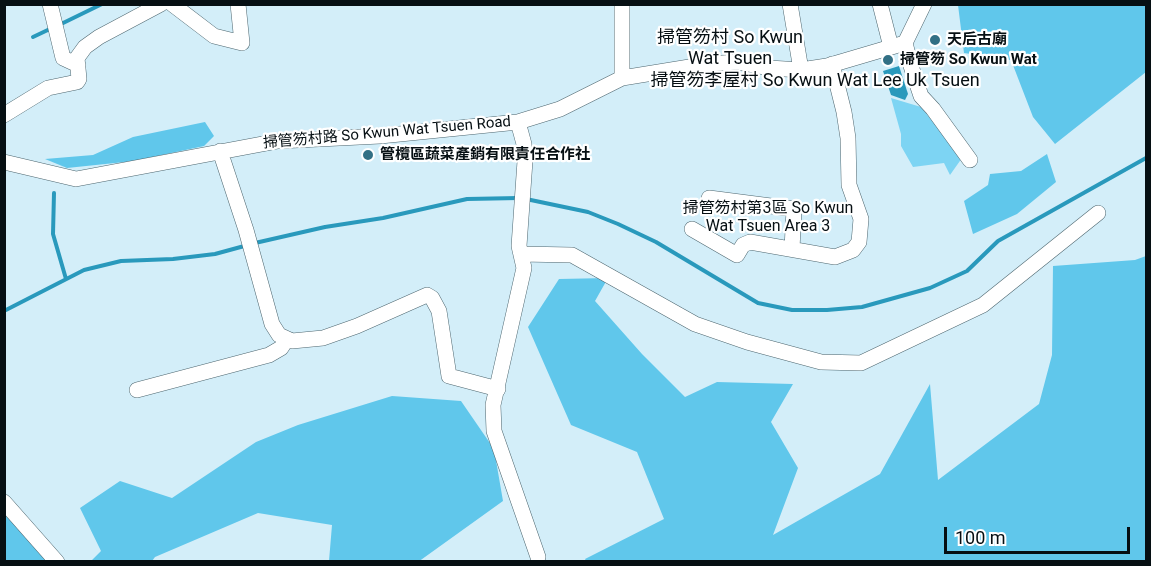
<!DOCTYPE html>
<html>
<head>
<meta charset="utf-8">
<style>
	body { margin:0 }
	#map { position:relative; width:1151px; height:566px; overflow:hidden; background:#d3eef9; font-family:Roboto,sans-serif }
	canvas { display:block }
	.frame { position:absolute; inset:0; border:6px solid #060f13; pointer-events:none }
	.scale { position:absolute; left:944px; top:527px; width:186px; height:27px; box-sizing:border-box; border:3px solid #060f13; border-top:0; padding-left:8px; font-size:18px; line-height:21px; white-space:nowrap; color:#060f13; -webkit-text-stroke:4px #fff; paint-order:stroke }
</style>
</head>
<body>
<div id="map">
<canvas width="1151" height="566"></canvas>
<div class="frame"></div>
<div class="scale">100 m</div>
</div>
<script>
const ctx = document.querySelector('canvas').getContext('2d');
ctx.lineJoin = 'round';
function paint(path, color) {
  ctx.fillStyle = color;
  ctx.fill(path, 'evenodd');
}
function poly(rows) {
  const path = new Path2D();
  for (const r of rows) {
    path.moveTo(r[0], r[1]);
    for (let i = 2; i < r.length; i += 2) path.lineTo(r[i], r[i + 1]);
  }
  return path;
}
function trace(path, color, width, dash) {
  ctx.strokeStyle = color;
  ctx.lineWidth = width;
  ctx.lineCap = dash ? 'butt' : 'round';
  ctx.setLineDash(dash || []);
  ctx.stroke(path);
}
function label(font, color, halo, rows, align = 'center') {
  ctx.font = font + ' Roboto,"Noto Sans TC",sans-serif';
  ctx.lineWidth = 4.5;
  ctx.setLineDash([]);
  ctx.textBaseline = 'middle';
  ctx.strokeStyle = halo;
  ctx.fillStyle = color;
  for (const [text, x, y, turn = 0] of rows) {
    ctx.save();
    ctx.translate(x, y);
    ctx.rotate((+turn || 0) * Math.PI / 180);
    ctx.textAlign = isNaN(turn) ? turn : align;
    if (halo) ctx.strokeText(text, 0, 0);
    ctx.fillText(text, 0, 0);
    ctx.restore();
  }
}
const green = poly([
	[891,98,921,107,962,158,950,175,944,163,913,167,901,146,901,134]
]);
const forest = poly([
	[958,5,1146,5,1146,72,1055,144,1033,117,1011,60,964,53],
	[205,122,214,136,204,146,134,161,67,168,45,159,93,155,133,137],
	[1047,154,1056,182,1017,214,973,234,964,201,988,185,990,174,1021,171],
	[1146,256,1146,561,586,561,585,559,664,519,637,452,571,425,528,327,559,279,608,278,595,301,642,354,685,397,717,382,793,384,771,422,798,468,773,535,880,474,930,384,938,480,1039,404,1052,355,1053,266,1135,260],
	[392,396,461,401,494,449,503,501,418,562,329,561,332,525,258,513,155,557,152,561,91,561,101,551,80,508,120,481,172,498,256,442,298,425],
	[5,514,51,561,5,561]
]);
const water = poly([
	[899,66,908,94,905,100,891,95,883,71]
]);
const stream = poly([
	[59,25,102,4],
	[33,37,52,28],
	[54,193,53,234,66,279],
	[526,199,588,212,618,224,656,242,758,303,792,310,827,310,862,307,930,288,967,271,998,241,1146,158],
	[255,243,325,227,383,218,467,199,519,198],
	[4,311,84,270,121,261,173,259,215,254,248,245]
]);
const street = poly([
	[50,4,63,58,78,65],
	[172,4,214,36,242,43,238,4],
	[790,4,801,70],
	[880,4,891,47],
	[924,4,905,43,911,66,921,96,933,109,970,160],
	[622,78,622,4],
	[4,115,48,88,77,82,79,79,77,58,85,47,99,37,161,4],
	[518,122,524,144,525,161,519,246,524,268,493,405,494,431,538,557],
	[220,151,246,230,272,324,279,335,292,341,323,338,357,326,427,295,432,298,439,311,449,376,498,389],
	[4,162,76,179,278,141,380,136,518,122,560,109,622,78,708,64,737,62,769,68,801,70,827,66,905,43],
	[709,198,794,209,792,249],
	[692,229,737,255,743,245,750,242,835,257,853,250,859,242,861,219,849,185,848,138,844,112,832,64],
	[521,254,572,255,695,324,747,342,821,362,861,363,983,305,1098,213],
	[137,390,269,355,281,348,287,339],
	[4,502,57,562]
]);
const markers = [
	[935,40,6,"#327085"],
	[888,60,6,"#327085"],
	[368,155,6,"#327085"]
];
const poiNames = [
	["天后古廟",947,40],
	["掃管笏 So Kwun Wat",900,60],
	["管欖區蔬菜產銷有限責任合作社",380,155]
];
const streetNames = [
	["掃管笏村路 So Kwun Wat Tsuen Road",387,133,-5]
];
const neighbourhoodNames = [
	["掃管笏村第3區 So Kwun",768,209],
	["Wat Tsuen Area 3",768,227]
];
const quarterNames = [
	["掃管笏村 So Kwun",730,38],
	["Wat Tsuen",730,59],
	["掃管笏李屋村 So Kwun Wat Lee Uk Tsuen",815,81]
];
paint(green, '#7dd4f3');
paint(forest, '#60c7eb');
paint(water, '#2999bc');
trace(stream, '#2999bc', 4);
trace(street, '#4d666f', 16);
trace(street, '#fff', 15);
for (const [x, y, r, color] of markers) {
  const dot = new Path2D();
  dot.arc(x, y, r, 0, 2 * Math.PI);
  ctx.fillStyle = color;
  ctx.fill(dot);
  trace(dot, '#fff', 2);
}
label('bold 15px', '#060f13', '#fff', poiNames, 'left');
label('15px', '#060f13', '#fff', streetNames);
label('16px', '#060f13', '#fff', neighbourhoodNames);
label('18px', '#060f13', '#fff', quarterNames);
</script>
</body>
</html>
